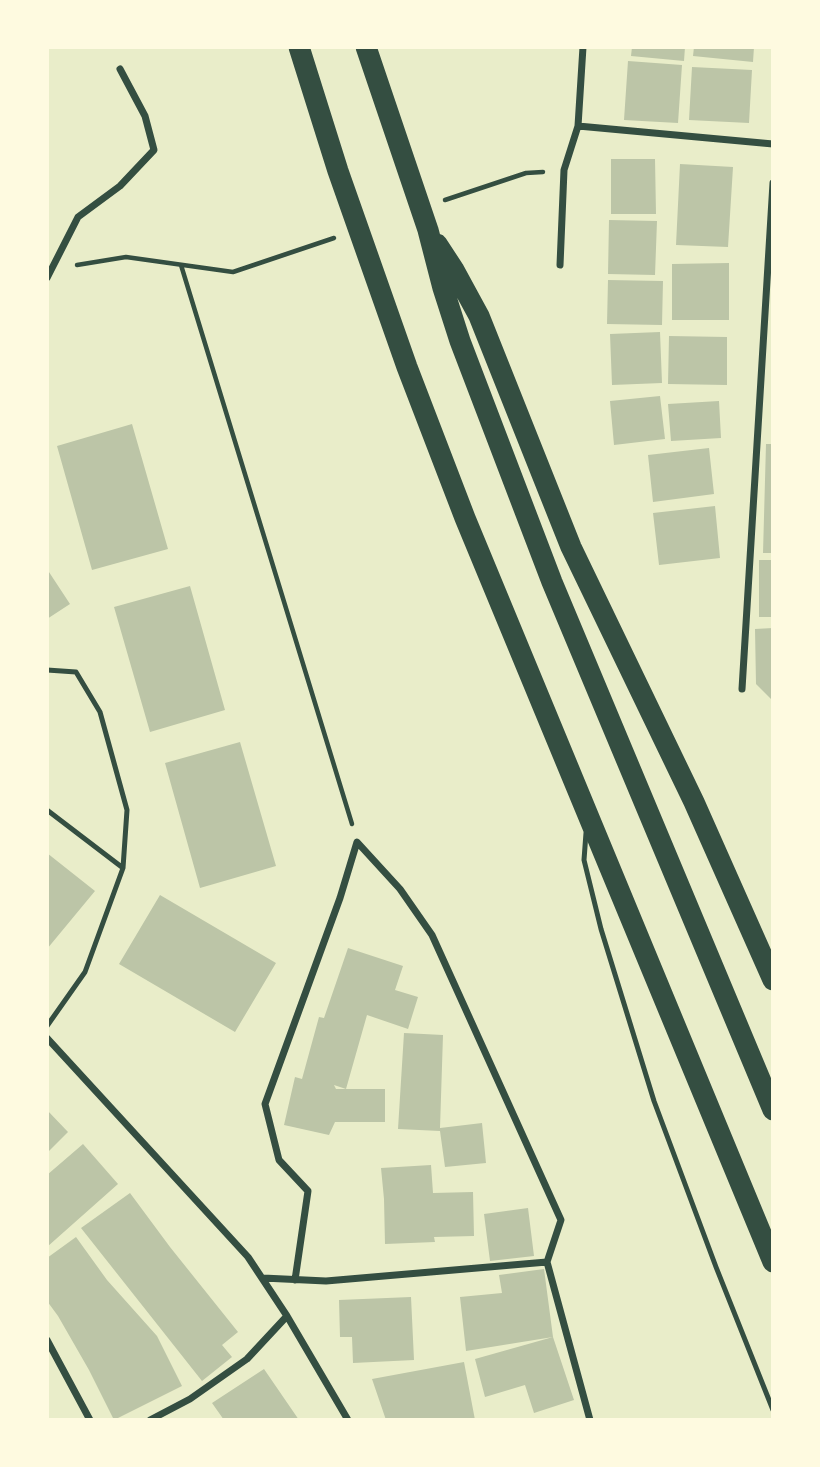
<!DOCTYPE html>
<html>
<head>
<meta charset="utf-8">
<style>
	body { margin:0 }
	#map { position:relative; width:820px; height:1467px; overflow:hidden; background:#e9edc9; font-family:Montserrat,sans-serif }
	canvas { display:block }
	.frame { position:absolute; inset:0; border:49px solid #fefae0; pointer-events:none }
</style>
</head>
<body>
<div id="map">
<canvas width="820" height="1467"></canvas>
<div class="frame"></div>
</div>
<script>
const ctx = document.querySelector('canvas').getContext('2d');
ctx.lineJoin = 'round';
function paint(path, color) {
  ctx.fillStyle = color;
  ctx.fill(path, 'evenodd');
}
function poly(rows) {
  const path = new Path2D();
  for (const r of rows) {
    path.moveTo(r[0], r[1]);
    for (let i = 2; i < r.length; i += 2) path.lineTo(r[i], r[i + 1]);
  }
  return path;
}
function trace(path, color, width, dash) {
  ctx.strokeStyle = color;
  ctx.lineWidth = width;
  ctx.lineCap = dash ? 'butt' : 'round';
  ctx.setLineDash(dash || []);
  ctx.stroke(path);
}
const building = poly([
	[632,47,685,47,684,61,631,56],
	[694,47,754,47,753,62,693,56],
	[628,61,682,65,678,123,624,120],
	[692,67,752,70,749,123,689,120],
	[611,159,655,159,656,214,611,214],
	[680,164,733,167,728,247,676,245],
	[609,220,657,221,655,275,608,274],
	[729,263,729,320,672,320,672,264],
	[608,280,663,281,662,325,607,324],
	[660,332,662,383,612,385,610,334],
	[669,336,727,337,727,385,668,384],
	[660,396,665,439,614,445,610,401],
	[719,401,721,438,671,441,668,404],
	[132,424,168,549,92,570,57,446],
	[766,444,773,444,773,553,763,553],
	[709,448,714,494,653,502,648,455],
	[715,506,720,558,659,565,653,513],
	[759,560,773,560,773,617,759,617],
	[47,569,70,604,47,619],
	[190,586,225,710,150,732,114,607],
	[773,628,773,701,756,684,755,629],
	[240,742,276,866,200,888,165,763],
	[47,853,95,891,47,949],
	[160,895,276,963,235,1032,119,964],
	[348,948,403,966,395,990,418,997,408,1029,367,1015,346,1089,334,1085,336,1089,385,1089,385,1122,335,1122,329,1135,284,1125,295,1077,302,1079,319,1017,324,1018],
	[404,1033,443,1035,440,1128,482,1123,486,1163,445,1167,440,1131,398,1129],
	[47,1110,68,1132,47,1153],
	[83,1144,118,1184,47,1247,47,1175],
	[431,1165,433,1193,473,1192,474,1236,434,1237,435,1242,385,1244,384,1199,381,1168],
	[130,1193,170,1247,238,1332,222,1345,232,1357,202,1381,81,1228],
	[528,1208,534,1256,490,1261,484,1214],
	[76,1237,107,1280,157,1336,182,1386,114,1420,89,1370,58,1316,47,1301,47,1258],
	[544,1269,553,1337,466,1351,460,1297,502,1293,499,1275],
	[411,1297,414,1360,353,1363,352,1337,340,1337,339,1300],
	[553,1337,574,1400,534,1413,525,1385,485,1397,475,1359],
	[464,1362,475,1420,386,1420,372,1379],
	[264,1369,299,1420,224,1420,212,1403]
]);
const path = poly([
	[445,200,526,173,543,172],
	[77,265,126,257,233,272,334,238],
	[181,265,352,824]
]);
const service = poly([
	[47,670,76,672,100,712,127,810,123,868,47,810],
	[586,833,584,860,601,929,654,1101,716,1267,773,1410],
	[47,1026,85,972,123,868]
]);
const minor = poly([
	[578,126,773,144],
	[560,265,564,170,578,126,583,47],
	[47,278,78,217,120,186,154,150,145,116,120,69],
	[742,689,773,183],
	[47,1038,248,1257,287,1316,348,1420],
	[547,1262,590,1420],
	[263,1278,326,1281,547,1262],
	[295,1280,308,1191,279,1160,265,1104,340,898,357,842,400,889,432,935,561,1220,547,1262],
	[47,1340,90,1420],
	[150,1420,190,1399,247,1359,287,1316]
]);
const motorway = poly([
	[299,47,338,171,407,367,465,518,773,1262],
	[366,47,428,230,443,288,460,341,552,582,773,1110],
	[437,244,454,270,479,316,571,547,694,802,773,980]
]);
paint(building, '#bcc5a7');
trace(path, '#344e41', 4.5);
trace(service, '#344e41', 5);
trace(minor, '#344e41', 7);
trace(motorway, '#344e41', 21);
</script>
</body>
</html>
